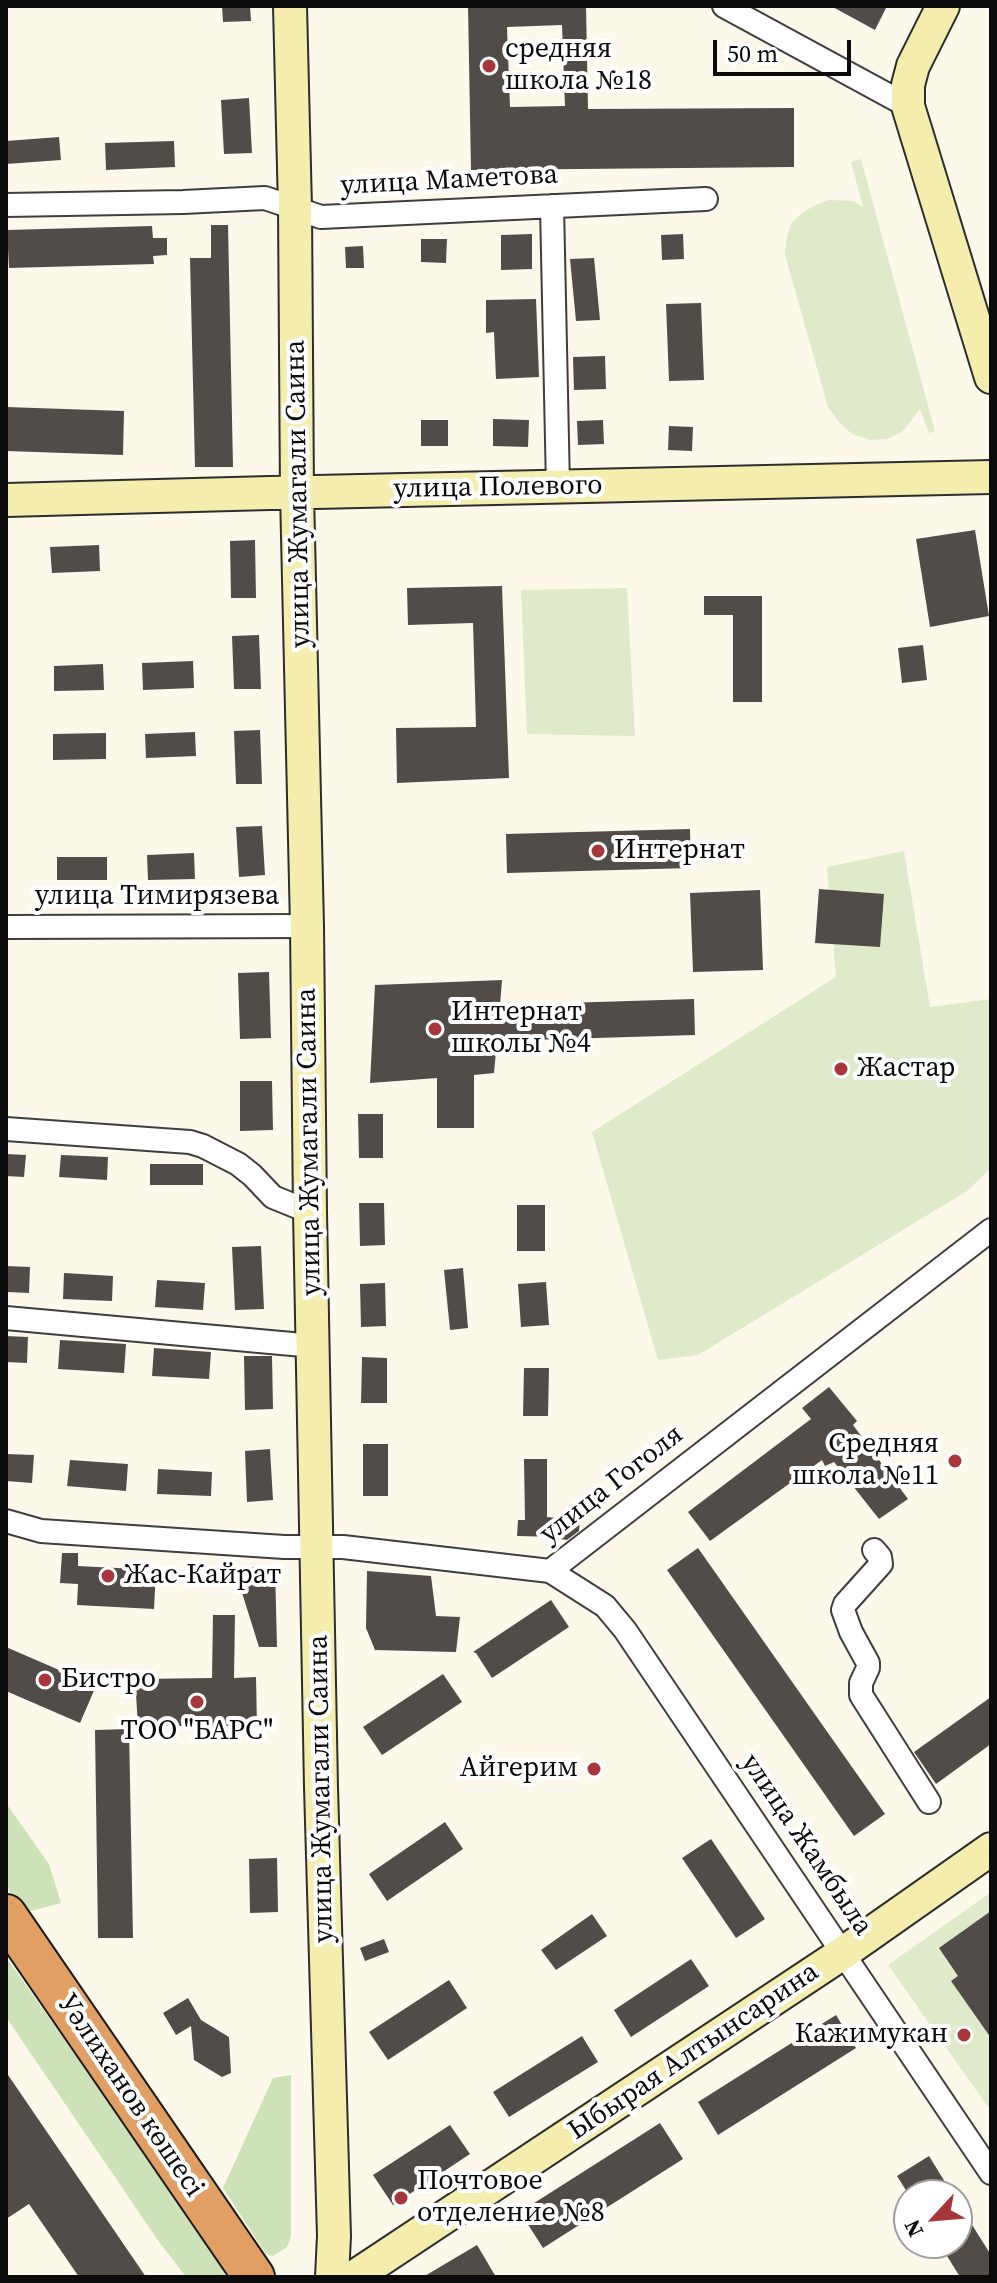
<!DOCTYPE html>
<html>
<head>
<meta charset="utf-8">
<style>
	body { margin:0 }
	#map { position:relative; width:997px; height:2283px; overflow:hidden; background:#fcf9eb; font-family:"Source Serif 4",serif }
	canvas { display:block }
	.frame { position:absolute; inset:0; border:8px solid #0b0b0b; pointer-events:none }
	.north { position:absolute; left:893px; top:2179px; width:80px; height:80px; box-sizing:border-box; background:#fff; border:2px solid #9d9d9d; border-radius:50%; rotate:244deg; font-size:22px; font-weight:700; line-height:32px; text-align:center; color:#0b0b0b }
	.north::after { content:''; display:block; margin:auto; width:28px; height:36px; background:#a8353a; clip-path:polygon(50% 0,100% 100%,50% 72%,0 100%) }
	.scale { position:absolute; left:713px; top:40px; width:138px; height:36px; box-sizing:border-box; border:4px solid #0b0b0b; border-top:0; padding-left:10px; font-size:24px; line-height:28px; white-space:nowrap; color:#0b0b0b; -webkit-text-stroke:6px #fff; paint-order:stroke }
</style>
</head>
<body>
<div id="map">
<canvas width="997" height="2283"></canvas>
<div class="frame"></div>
<div class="north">N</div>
<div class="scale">50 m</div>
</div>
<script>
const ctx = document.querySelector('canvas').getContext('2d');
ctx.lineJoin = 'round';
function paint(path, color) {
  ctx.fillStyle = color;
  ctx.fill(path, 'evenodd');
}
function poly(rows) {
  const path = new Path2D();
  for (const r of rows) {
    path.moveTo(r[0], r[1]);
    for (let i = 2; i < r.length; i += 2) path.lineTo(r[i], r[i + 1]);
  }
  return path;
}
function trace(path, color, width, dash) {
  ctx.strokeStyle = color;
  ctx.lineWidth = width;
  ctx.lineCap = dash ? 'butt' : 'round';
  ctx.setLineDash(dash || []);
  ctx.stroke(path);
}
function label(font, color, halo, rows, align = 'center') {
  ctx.font = font + ' "Source Serif 4",serif';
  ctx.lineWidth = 8;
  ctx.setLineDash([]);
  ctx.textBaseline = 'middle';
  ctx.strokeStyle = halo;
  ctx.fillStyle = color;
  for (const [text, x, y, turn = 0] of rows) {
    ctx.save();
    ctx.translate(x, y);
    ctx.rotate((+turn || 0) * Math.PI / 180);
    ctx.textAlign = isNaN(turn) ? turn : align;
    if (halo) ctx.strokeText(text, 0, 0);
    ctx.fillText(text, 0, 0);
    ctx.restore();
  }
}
const green = poly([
	[6,1803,49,1864,61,1903,31,1911,21,1907,6,1886],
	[6,1957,149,2159,220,2263,225,2277,186,2277,157,2239,6,2017],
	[291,2075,291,2237,287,2247,273,2256,266,2254,223,2188,273,2078]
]);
const pitch = poly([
	[861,159,935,431,929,433,920,409,903,431,887,439,871,440,852,434,839,422,828,407,785,255,787,236,792,222,803,212,818,204,829,200,854,201,863,207,851,162],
	[627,588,635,736,527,734,521,590],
	[904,851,930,1007,991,999,991,1168,967,1191,698,1355,658,1360,592,1132,836,977,827,867],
	[991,1892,991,2106,988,2107,888,1965]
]);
const building = poly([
	[222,6,250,6,251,21,223,22],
	[468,6,586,6,588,109,794,108,794,167,471,170],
	[562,25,565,106,510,107,507,27],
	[831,6,887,6,875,30],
	[249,98,252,153,224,154,221,100],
	[59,137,61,160,6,164,6,141],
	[174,141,175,167,106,170,105,143],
	[211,225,228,225,233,467,195,467,190,258,211,258],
	[152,226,153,238,167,238,167,255,153,256,154,264,9,268,7,230],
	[532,234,532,269,501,270,501,235],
	[683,234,684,259,662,260,661,235],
	[421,239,447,239,446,263,421,262],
	[363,246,364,268,346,268,345,247],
	[594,258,600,320,576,321,570,259],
	[536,299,539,377,496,379,494,332,486,333,486,300],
	[701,303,704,380,669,381,666,304],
	[605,356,606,389,574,390,573,357],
	[6,407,124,411,123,455,6,451],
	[493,419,529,420,528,447,493,446],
	[421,420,448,420,448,446,421,446],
	[603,420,604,444,578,445,577,421],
	[669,426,693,427,692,451,668,450],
	[975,530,989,616,930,627,916,539],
	[255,540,256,598,231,598,230,541],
	[99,545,100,571,52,573,50,547],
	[502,586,509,778,397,783,396,728,476,727,473,623,408,625,407,588],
	[704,596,762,596,762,702,733,702,733,615,704,615],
	[259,635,261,689,234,689,232,636],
	[923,645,927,680,902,683,898,648],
	[193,661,194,688,143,690,142,663],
	[103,664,104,690,54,691,54,666],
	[260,730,262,784,236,784,234,731],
	[195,732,196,756,146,758,145,734],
	[106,733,106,759,53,760,53,734],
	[262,826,265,875,239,877,236,827],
	[690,829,691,868,507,873,506,834],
	[194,853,195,879,148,880,147,855],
	[57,857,107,857,107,880,57,880],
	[819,889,884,894,880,947,815,943],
	[760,890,763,970,693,972,690,893],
	[269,972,271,1038,240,1039,238,973],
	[502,980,500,1005,694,999,695,1035,497,1041,494,1073,474,1075,474,1128,437,1128,437,1078,370,1083,375,985],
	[240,1081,272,1081,273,1130,240,1131],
	[358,1114,383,1114,383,1158,359,1158],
	[6,1154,26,1155,24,1177,6,1176],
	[61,1155,108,1157,107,1180,59,1177],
	[150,1164,203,1164,203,1185,150,1185],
	[359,1203,384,1203,385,1245,360,1246],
	[517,1205,545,1205,545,1251,517,1251],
	[261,1246,264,1309,235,1310,232,1247],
	[6,1266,30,1267,29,1293,6,1292],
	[463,1268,468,1328,450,1330,444,1270],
	[64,1273,113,1276,112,1301,63,1299],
	[157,1280,205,1283,203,1310,155,1307],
	[546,1282,549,1325,521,1327,518,1284],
	[385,1283,386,1326,361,1327,360,1284],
	[6,1336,28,1337,27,1363,6,1362],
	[60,1340,126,1344,124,1373,58,1369],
	[154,1348,211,1352,209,1379,152,1376],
	[244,1356,272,1356,273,1409,245,1410],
	[362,1357,387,1358,387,1403,361,1403],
	[524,1368,549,1368,548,1416,523,1416],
	[829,1387,857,1421,853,1425,908,1499,879,1519,834,1462,825,1466,822,1460,710,1541,688,1512,811,1419,802,1408],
	[363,1444,388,1444,388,1496,363,1496],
	[270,1449,273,1500,247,1502,245,1451],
	[6,1454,34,1455,32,1483,6,1481],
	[524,1459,547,1459,547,1517,580,1520,579,1531,567,1540,560,1539,561,1537,517,1536,518,1520,525,1520],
	[70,1460,128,1464,126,1491,67,1486],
	[158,1469,212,1472,211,1496,157,1494],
	[698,1548,885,1814,854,1836,667,1570],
	[62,1553,78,1553,78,1566,156,1570,154,1609,77,1605,78,1584,60,1583],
	[239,1567,275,1567,277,1647,259,1647,238,1580],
	[367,1571,431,1576,436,1616,460,1617,456,1652,375,1650,366,1628],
	[551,1600,569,1627,492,1678,476,1653,473,1652],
	[213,1615,235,1615,234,1678,256,1677,257,1726,138,1726,135,1679,212,1678],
	[6,1647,96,1686,80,1723,6,1691],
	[443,1674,462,1702,382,1755,363,1727],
	[991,1697,991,1744,936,1784,914,1752],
	[129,1729,133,1938,98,1938,95,1730],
	[445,1822,463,1849,387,1901,369,1874],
	[711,1839,765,1919,736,1938,682,1858],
	[277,1858,278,1912,250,1913,249,1859],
	[991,1911,991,2038,951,1981,958,1976,939,1948],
	[592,1914,607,1936,556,1970,541,1950],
	[384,1939,389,1952,365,1961,360,1948],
	[691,1959,709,1986,631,2037,614,2010],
	[449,1980,467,2008,388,2060,369,2032],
	[188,1998,201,2020,229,2037,231,2073,222,2077,194,2060,191,2026,176,2035,163,2013],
	[836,2015,856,2048,718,2135,698,2102],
	[582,2036,598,2062,509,2117,493,2092],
	[6,2072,146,2277,79,2277,29,2204,6,2219],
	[660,2123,683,2159,543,2248,520,2212],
	[450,2125,470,2154,393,2205,373,2175],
	[929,2156,953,2195,909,2195,897,2176],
	[957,2201,991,2255,991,2277,960,2277,939,2243,957,2243],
	[477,2245,496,2277,423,2277]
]);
const street = poly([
	[724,6,908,106],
	[6,205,183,202,265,198,321,217,706,199],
	[552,206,558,487],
	[6,927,307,926],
	[6,1129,190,1142,203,1146,238,1164,252,1175,273,1197,310,1212],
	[6,1318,314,1346],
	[6,1521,41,1531,284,1547,343,1547,550,1571,991,1230],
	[874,1550,880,1557,881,1564,845,1604,843,1610,851,1632,868,1663,868,1668,861,1683,861,1695,929,1802],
	[550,1571,605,1606,625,1630,991,2173]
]);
const secondary = poly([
	[290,6,295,208,297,493,307,926,310,1212,321,1787,334,2236,332,2277],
	[943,6,913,66,908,85,908,106,991,377],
	[6,500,270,493,991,477],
	[354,2277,843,1953,991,1849]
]);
const highway = poly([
	[6,1915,254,2277]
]);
const markers = [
	[489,66,8,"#a8353a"],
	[598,851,8,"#a8353a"],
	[435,1029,8,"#a8353a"],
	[841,1069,8,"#a8353a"],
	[955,1461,8,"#a8353a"],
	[108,1576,8,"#a8353a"],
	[45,1680,8,"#a8353a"],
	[197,1702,8,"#a8353a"],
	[594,1769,8,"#a8353a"],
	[964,2035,8,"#a8353a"],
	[401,2198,8,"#a8353a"]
];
const poiNames = [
	["средняя",505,50],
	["школа №18",505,82],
	["Интернат",614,851],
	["Интернат",451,1013],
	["школы №4",451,1045],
	["Жастар",857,1069],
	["Средняя",939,1445,"right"],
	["школа №11",939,1477,"right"],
	["Жас-Кайрат",124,1576],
	["Бистро",61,1680],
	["ТОО \"БАРС\"",197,1732,"center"],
	["Айгерим",578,1769,"right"],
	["Кажимукан",948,2035,"right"],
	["Почтовое",417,2182],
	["отделение №8",417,2214]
];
const streetNames = [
	["улица Маметова",449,181,-3],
	["улица Полевого",498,488,-1],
	["улица Жумагали Саина",299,494,-91],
	["улица Тимирязева",157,897],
	["улица Жумагали Саина",310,1142,-91],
	["улица Гоголя",612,1485,-38],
	["улица Жумагали Саина",322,1789,-91],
	["улица Жамбыла",806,1845,56],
	["Ыбырая Алтынсарина",694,2052,-34],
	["Уәлиханов көшесі",130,2096,56]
];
paint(green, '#cee2ba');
paint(pitch, '#dfeaca');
paint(building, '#524c49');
trace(street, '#3e3e3e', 26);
trace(secondary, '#2d2d2d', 36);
trace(highway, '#1c1c1c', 44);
trace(street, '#fff', 22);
trace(secondary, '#f4edae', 32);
trace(highway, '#e19f64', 40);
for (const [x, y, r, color] of markers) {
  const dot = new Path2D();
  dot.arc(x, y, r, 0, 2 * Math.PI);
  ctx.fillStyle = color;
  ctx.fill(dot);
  trace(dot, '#fff', 3);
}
label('28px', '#0b0b0b', '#fff', poiNames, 'left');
label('28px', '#0b0b0b', '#fff', streetNames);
</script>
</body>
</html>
